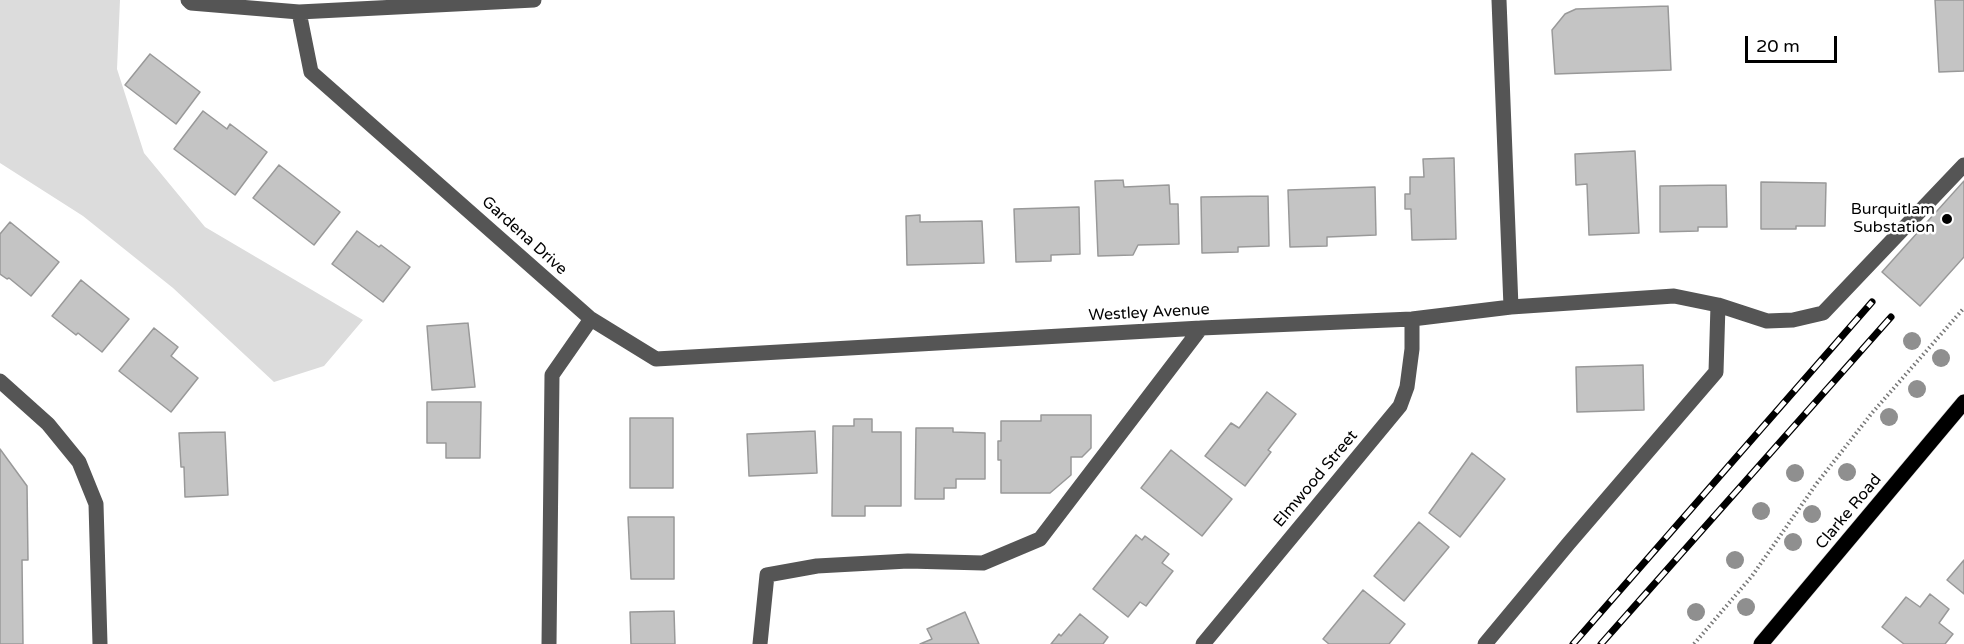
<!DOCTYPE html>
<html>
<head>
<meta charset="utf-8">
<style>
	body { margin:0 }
	#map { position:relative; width:1964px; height:644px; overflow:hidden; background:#fff; font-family:"Varela Round",sans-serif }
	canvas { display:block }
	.scale { position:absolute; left:1745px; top:36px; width:92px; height:27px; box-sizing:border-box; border:3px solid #000; border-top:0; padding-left:8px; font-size:18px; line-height:21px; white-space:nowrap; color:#000; -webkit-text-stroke:4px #fff; paint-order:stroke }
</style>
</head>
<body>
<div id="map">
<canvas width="1964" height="644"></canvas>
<div class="scale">20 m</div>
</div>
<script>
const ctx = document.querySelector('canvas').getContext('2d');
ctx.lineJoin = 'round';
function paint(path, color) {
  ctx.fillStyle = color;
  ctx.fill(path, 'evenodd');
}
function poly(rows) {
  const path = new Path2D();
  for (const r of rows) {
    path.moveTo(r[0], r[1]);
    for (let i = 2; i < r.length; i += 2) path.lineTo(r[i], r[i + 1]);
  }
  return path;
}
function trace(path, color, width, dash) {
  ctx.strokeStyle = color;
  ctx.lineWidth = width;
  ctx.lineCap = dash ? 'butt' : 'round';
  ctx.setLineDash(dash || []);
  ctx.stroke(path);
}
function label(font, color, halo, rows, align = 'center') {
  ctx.font = font + ' "Varela Round",sans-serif';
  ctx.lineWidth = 5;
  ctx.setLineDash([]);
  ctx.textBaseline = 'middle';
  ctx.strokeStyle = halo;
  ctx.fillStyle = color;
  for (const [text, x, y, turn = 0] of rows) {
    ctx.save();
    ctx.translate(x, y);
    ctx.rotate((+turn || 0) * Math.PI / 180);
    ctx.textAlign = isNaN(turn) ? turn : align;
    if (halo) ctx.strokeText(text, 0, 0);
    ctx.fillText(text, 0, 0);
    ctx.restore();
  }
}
const green = poly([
	[0,0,120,0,117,69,144,153,205,227,363,320,324,366,274,382,173,288,83,216,0,163]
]);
const building = poly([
	[1935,0,1964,0,1964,71,1939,72,1935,0],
	[1668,6,1671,70,1555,74,1552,30,1565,14,1576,9,1668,6],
	[150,54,200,92,176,124,125,85,150,54],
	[203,111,227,129,230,124,267,152,235,195,174,149,203,111],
	[1635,151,1639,233,1589,235,1587,184,1576,185,1575,154,1635,151],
	[1454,158,1456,239,1412,240,1411,209,1405,209,1405,194,1410,194,1410,177,1424,177,1423,159,1454,158],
	[279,165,340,212,314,245,253,198,279,165],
	[1123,180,1124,187,1169,185,1170,204,1178,204,1179,244,1138,245,1133,255,1098,256,1095,181,1123,180],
	[1964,181,1964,257,1920,306,1882,272,1964,181],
	[1761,182,1826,183,1825,226,1796,226,1796,229,1761,229,1761,182],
	[1726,185,1727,227,1698,227,1698,231,1660,232,1660,186,1726,185],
	[1375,187,1376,235,1327,237,1327,246,1290,247,1288,190,1375,187],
	[1268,196,1269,246,1238,247,1238,252,1202,253,1201,197,1268,196],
	[1079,207,1080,254,1051,255,1051,261,1016,262,1014,209,1079,207],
	[920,215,920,222,982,221,984,263,907,265,906,216,920,215],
	[10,222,59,262,31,296,9,278,7,279,0,274,0,234,10,222],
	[357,231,379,247,381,245,410,267,383,302,332,264,357,231],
	[81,280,129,319,102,352,78,333,76,335,52,316,81,280],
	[468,323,475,387,432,390,427,326,468,323],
	[154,328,178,347,171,356,198,378,171,412,119,371,154,328],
	[1643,365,1644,410,1577,412,1576,367,1643,365],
	[1267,392,1296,414,1268,450,1271,452,1245,486,1205,456,1231,423,1239,428,1267,392],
	[427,402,481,402,480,458,446,458,446,443,427,443,427,402],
	[1041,415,1091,415,1091,448,1082,457,1071,457,1071,475,1050,493,1001,493,1001,460,998,460,998,441,1001,441,1001,421,1041,421,1041,415],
	[630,418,673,418,673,488,630,488,630,418],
	[854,419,872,419,872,432,901,432,901,506,865,506,865,516,832,516,833,426,854,426,854,419],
	[916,428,953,428,953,432,985,433,985,479,956,479,956,488,944,488,944,499,915,499,916,428],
	[815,431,817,473,749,476,747,434,815,431],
	[225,432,228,495,185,497,184,467,181,467,179,433,225,432],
	[0,449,27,486,28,560,22,560,23,644,0,644,0,449],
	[1171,450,1232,499,1202,536,1141,488,1171,450],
	[1472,453,1505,479,1460,537,1429,513,1472,453],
	[628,517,674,517,674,579,631,579,628,517],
	[1419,522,1449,547,1404,601,1374,576,1419,522],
	[1136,535,1142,540,1145,536,1169,554,1162,563,1173,571,1146,606,1140,602,1128,617,1093,589,1136,535],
	[1964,560,1964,594,1947,580,1964,560],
	[1363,590,1405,624,1389,644,1329,644,1323,639,1363,590],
	[1930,594,1949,609,1939,623,1953,634,1945,644,1904,644,1882,627,1906,597,1920,607,1930,594],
	[674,611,675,644,631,644,630,612,674,611],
	[965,612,979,644,920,644,932,639,927,629,965,612],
	[1080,614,1108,637,1103,644,1051,644,1059,634,1061,636,1080,614]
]);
const path = poly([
	[1694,644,1752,576,1817,483,1872,413,1964,308]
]);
const minor = poly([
	[188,0,191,3,299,12,311,72,591,319,552,375,549,644],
	[1499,0,1511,307],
	[299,12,534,0],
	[591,319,656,359,1201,328,1412,319,1511,307,1674,296,1718,305,1767,321,1793,320,1823,313,1964,165],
	[0,381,48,424,79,462,96,504,100,644],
	[760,644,767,575,817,566,908,561,983,563,1040,539,1201,328],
	[1203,644,1400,406,1407,387,1412,349,1412,319],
	[1485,644,1569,543,1716,372,1718,305]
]);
const major = poly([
	[1761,644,1964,402]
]);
const rail = poly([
	[1573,644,1872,302],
	[1601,644,1891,317]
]);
const trees = [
	[1912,341],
	[1941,358],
	[1917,389],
	[1889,417],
	[1847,472],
	[1795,473],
	[1761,511],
	[1812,514],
	[1793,542],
	[1735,560],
	[1746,607],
	[1696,612]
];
const markers = [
	[1947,219,6,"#000"]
];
const poiNames = [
	["Burquitlam",1935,210],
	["Substation",1935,228]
];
const streetNames = [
	["Gardena Drive",524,236,42],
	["Westley Avenue",1149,313,-3],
	["Elmwood Street",1316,479,-50],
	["Clarke Road",1849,512,-50]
];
paint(green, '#dcdcdc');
paint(building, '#c4c4c4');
trace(building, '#999', 1.5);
trace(major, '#dbdbdb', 16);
trace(path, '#777', 4, [1.5, 3]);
trace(minor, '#555', 15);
trace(major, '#000', 15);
trace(rail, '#000', 7);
trace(rail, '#fff', 4.5, [14]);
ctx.fillStyle = '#8f8f8f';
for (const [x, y] of trees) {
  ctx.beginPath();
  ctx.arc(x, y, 9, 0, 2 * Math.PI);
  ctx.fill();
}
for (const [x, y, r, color] of markers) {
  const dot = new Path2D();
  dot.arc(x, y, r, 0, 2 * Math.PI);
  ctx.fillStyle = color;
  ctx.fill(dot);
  trace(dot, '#fff', 2);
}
label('16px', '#000', '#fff', poiNames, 'right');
label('16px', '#000', '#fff', streetNames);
</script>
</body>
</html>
